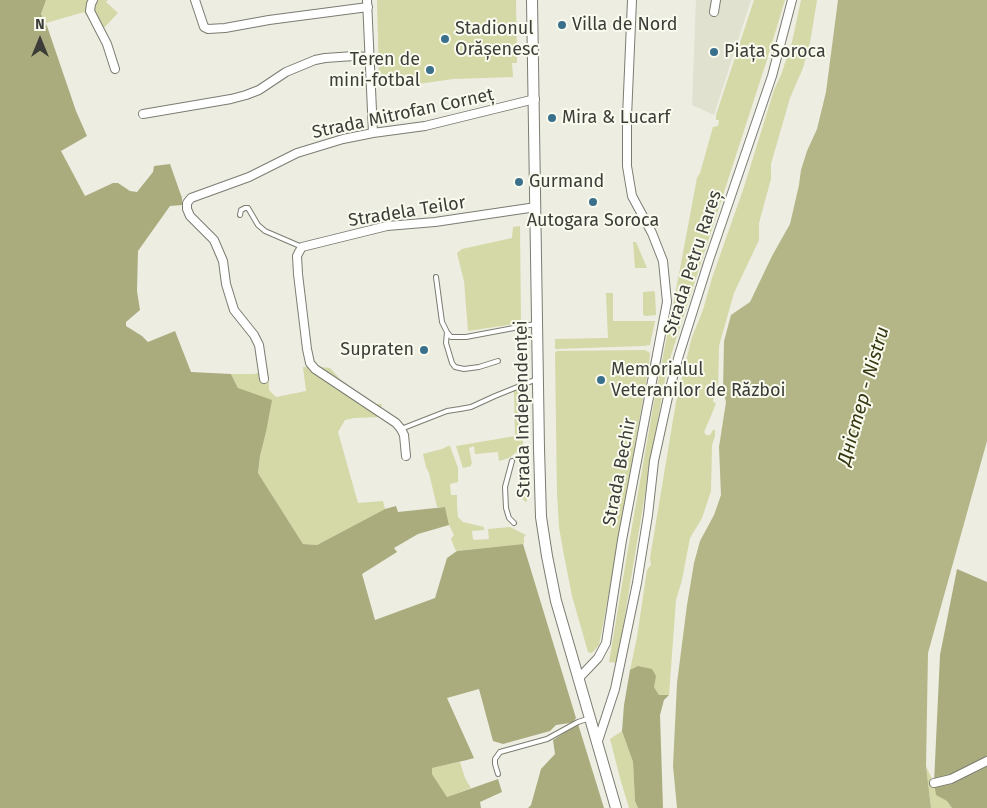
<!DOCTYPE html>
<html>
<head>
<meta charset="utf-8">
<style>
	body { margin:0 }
	#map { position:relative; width:987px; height:808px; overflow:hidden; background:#edede2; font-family:"Fira Sans",sans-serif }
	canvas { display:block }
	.north { position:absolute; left:15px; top:15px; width:50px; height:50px; -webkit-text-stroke:4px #fafbef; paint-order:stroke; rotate:0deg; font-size:14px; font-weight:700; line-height:20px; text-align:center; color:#3c3d38 }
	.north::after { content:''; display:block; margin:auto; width:18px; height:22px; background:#3c3d38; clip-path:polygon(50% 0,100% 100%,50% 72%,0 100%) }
</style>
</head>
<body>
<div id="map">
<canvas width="987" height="808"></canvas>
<div class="north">N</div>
</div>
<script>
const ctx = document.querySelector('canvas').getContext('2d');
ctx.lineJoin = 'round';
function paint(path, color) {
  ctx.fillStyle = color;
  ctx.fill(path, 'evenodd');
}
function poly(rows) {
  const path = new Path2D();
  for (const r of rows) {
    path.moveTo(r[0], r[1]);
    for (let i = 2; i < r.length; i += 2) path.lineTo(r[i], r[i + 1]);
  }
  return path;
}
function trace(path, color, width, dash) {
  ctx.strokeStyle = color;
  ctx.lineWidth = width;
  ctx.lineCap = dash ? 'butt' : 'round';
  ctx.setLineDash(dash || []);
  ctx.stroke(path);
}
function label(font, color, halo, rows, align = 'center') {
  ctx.font = font + ' "Fira Sans",sans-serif';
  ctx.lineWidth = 4;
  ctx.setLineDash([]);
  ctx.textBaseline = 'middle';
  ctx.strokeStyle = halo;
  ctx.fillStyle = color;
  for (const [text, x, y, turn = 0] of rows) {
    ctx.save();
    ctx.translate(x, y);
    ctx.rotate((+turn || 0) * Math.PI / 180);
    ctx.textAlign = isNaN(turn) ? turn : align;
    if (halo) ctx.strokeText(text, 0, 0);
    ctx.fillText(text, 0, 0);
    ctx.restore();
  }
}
const built = poly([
	[696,0,751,0,714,115,692,105]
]);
const green = poly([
	[46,0,108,0,106,2,118,13,99,33,84,12,46,23,41,14],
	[377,0,516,0,517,63,512,63,513,77,453,79,411,85,410,80,379,81],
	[754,0,785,0,766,63,672,352,666,374,652,452,617,663,609,662,627,555,654,402,675,295,697,178,700,173,713,127,718,126,719,120,716,120,716,115],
	[801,0,817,0,810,43,803,68,790,98,771,164,771,179,759,223,759,240,734,293,719,346,718,392,713,400,713,402,716,403,713,411,704,432,706,435,710,435,713,430,715,430,715,436,712,445,711,491,702,518,690,538,682,580,676,600,669,695,659,695,654,687,632,670,630,670,637,637,647,570,651,565,650,558,676,402,685,365,692,337,703,310,712,278,744,187,774,90,781,75,792,42],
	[520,226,521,323,468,331,464,281,457,253,462,249,512,238,513,227],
	[633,242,636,242,647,268,635,268],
	[654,291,655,293,656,315,645,316,643,314,643,292],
	[606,293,613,293,613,321,655,321,650,345,643,346,555,349,555,339,608,338],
	[645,350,650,353,649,365,608,598,599,645,594,651,591,653,588,652,572,596,563,550,559,527,557,493,555,353,557,351],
	[303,367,320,367,330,368,340,379,354,389,376,404,382,404,379,417,354,418,345,420,338,432,358,503,383,501,385,509,317,545,303,544,258,473,260,456,266,432,238,388,231,374,254,374,268,370,269,390,276,397,306,391],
	[522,388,523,447,509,458,499,461,498,452,475,454,474,446,469,448,472,464,471,464,471,466,463,468,456,446,515,436,514,389],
	[448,446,450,446,458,468,458,482,450,484,451,495,457,495,457,506,458,517,463,522,484,527,484,530,472,531,473,539,475,540,489,539,488,529,510,527,526,535,524,537,524,543,523,544,456,551,451,539,454,535,449,525,445,507,437,507,429,473,426,467,423,454,442,449],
	[522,460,525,460,526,462,527,502,523,500,522,497,520,463],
	[622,731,633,762,635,801,638,808,629,808,620,778,610,739],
	[460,762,465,778,471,788,447,797,432,774,431,768],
	[926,766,934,783,936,794,947,801,952,808,931,808]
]);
const forest = poly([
	[0,0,46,0,41,14,47,26,76,111,87,136,61,151,85,196,113,183,118,183,130,191,137,192,153,172,154,166,170,164,182,198,182,205,170,206,138,251,137,291,140,310,126,322,126,326,142,336,148,342,175,331,191,372,231,374,238,388,272,400,266,432,260,456,258,473,303,544,317,545,385,509,396,506,398,512,445,507,449,525,418,534,394,548,397,552,362,574,375,620,435,598,447,558,457,551,523,544,576,718,573,722,570,723,556,725,550,731,503,744,493,741,479,689,447,698,474,758,467,760,432,768,432,774,447,797,498,779,502,792,480,802,481,808,0,808],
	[957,569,987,582,987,808,952,808,947,801,936,795,934,783,940,655],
	[638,666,652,669,656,676,654,687,659,695,669,695,664,700,660,715,663,808,638,808,635,801,633,762,622,731,624,705,630,670],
	[578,724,604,808,528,808,531,805,541,769,555,754,553,740]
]);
const water = poly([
	[838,0,987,0,987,441,928,653,926,766,931,808,677,808,673,766,677,683,687,605,694,563,700,541,714,515,721,495,719,447,726,402,723,390,724,341,731,315,750,302,772,256,790,224,799,185,801,170,807,151,817,129,826,92]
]);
const service = poly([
	[240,215,241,210,245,208,248,208,258,225,265,231,302,247],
	[436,277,442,322,447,332,451,337,466,337,535,324],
	[447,332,446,343,452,363,455,367,464,369,479,367,498,361],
	[401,429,447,411,460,409,471,407,495,396,537,379],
	[512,461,505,487,506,508,509,518,514,523],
	[498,774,495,764,495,759,500,752,547,739,578,722,590,718]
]);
const minor = poly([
	[93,0,91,4,90,11,107,44,115,69],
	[195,0,204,27,208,29,225,28,269,20,368,7],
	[367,0,373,133],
	[714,12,716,0],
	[143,114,231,99,246,95,259,90,286,72,315,60,325,58,354,56,369,57],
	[264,379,259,345,254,335,234,310,226,284,223,261,214,240,190,216,187,209,187,203,191,198,249,177,297,153,343,139,373,133,425,126,535,99],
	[406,456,404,435,401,429,396,423,315,369,310,363,307,349,298,274,297,256,299,252,302,247,387,226,435,222,536,207],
	[578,679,598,658,606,643,622,540,667,302,663,261,652,233,632,196,627,166,627,117,632,0],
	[597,744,615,689,637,583,648,515,654,461,670,388,679,355,709,260,772,76,792,0],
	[934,783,951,779,987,761]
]);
const secondary = poly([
	[532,0,539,448,541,517,547,556,556,601,616,808]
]);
const markers = [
	[562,25,5,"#3a708b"],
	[445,39,5,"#3a708b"],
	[714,52,5,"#3a708b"],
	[430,70,5,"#3a708b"],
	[552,118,5,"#3a708b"],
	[519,182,5,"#3a708b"],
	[593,202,5,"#3a708b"],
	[424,350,5,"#3a708b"],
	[601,380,5,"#3a708b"]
];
const poiNames = [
	["Villa de Nord",572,25],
	["Stadionul",455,29],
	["Orășenesc",455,50],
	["Piața Soroca",724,52],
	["Teren de",420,60,"right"],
	["mini-fotbal",420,81,"right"],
	["Mira & Lucarf",562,118],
	["Gurmand",529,182],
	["Autogara Soroca",593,221,"center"],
	["Supraten",414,350,"right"],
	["Memorialul",611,370],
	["Veteranilor de Război",611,391]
];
const streetNames = [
	["Strada Mitrofan Corneț",403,114,-12],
	["Stradela Teilor",407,212,-9],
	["Strada Petru Rareș",693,263,-72],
	["Strada Independenței",523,409,-91],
	["Strada Bechir",620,472,-79]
];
const waterNames = [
	["Дністер - Nistru",864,396,-74]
];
paint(built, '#e0e1ce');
paint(green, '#d5d8a7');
paint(forest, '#aaac7d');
paint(water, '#b4b687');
trace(service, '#7b7c72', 6);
trace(minor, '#7b7c72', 10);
trace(secondary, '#7b7c72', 12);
trace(service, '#fff', 4);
trace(minor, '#fff', 8);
trace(secondary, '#fff', 10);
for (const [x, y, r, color] of markers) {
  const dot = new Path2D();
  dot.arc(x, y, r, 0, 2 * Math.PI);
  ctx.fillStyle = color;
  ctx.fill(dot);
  trace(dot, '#fafbef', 2);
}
label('18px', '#3c3d38', '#fafbef', poiNames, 'left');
label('18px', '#3c3d38', '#fafbef', streetNames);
label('italic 19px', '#363711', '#fafbef', waterNames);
</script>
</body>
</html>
